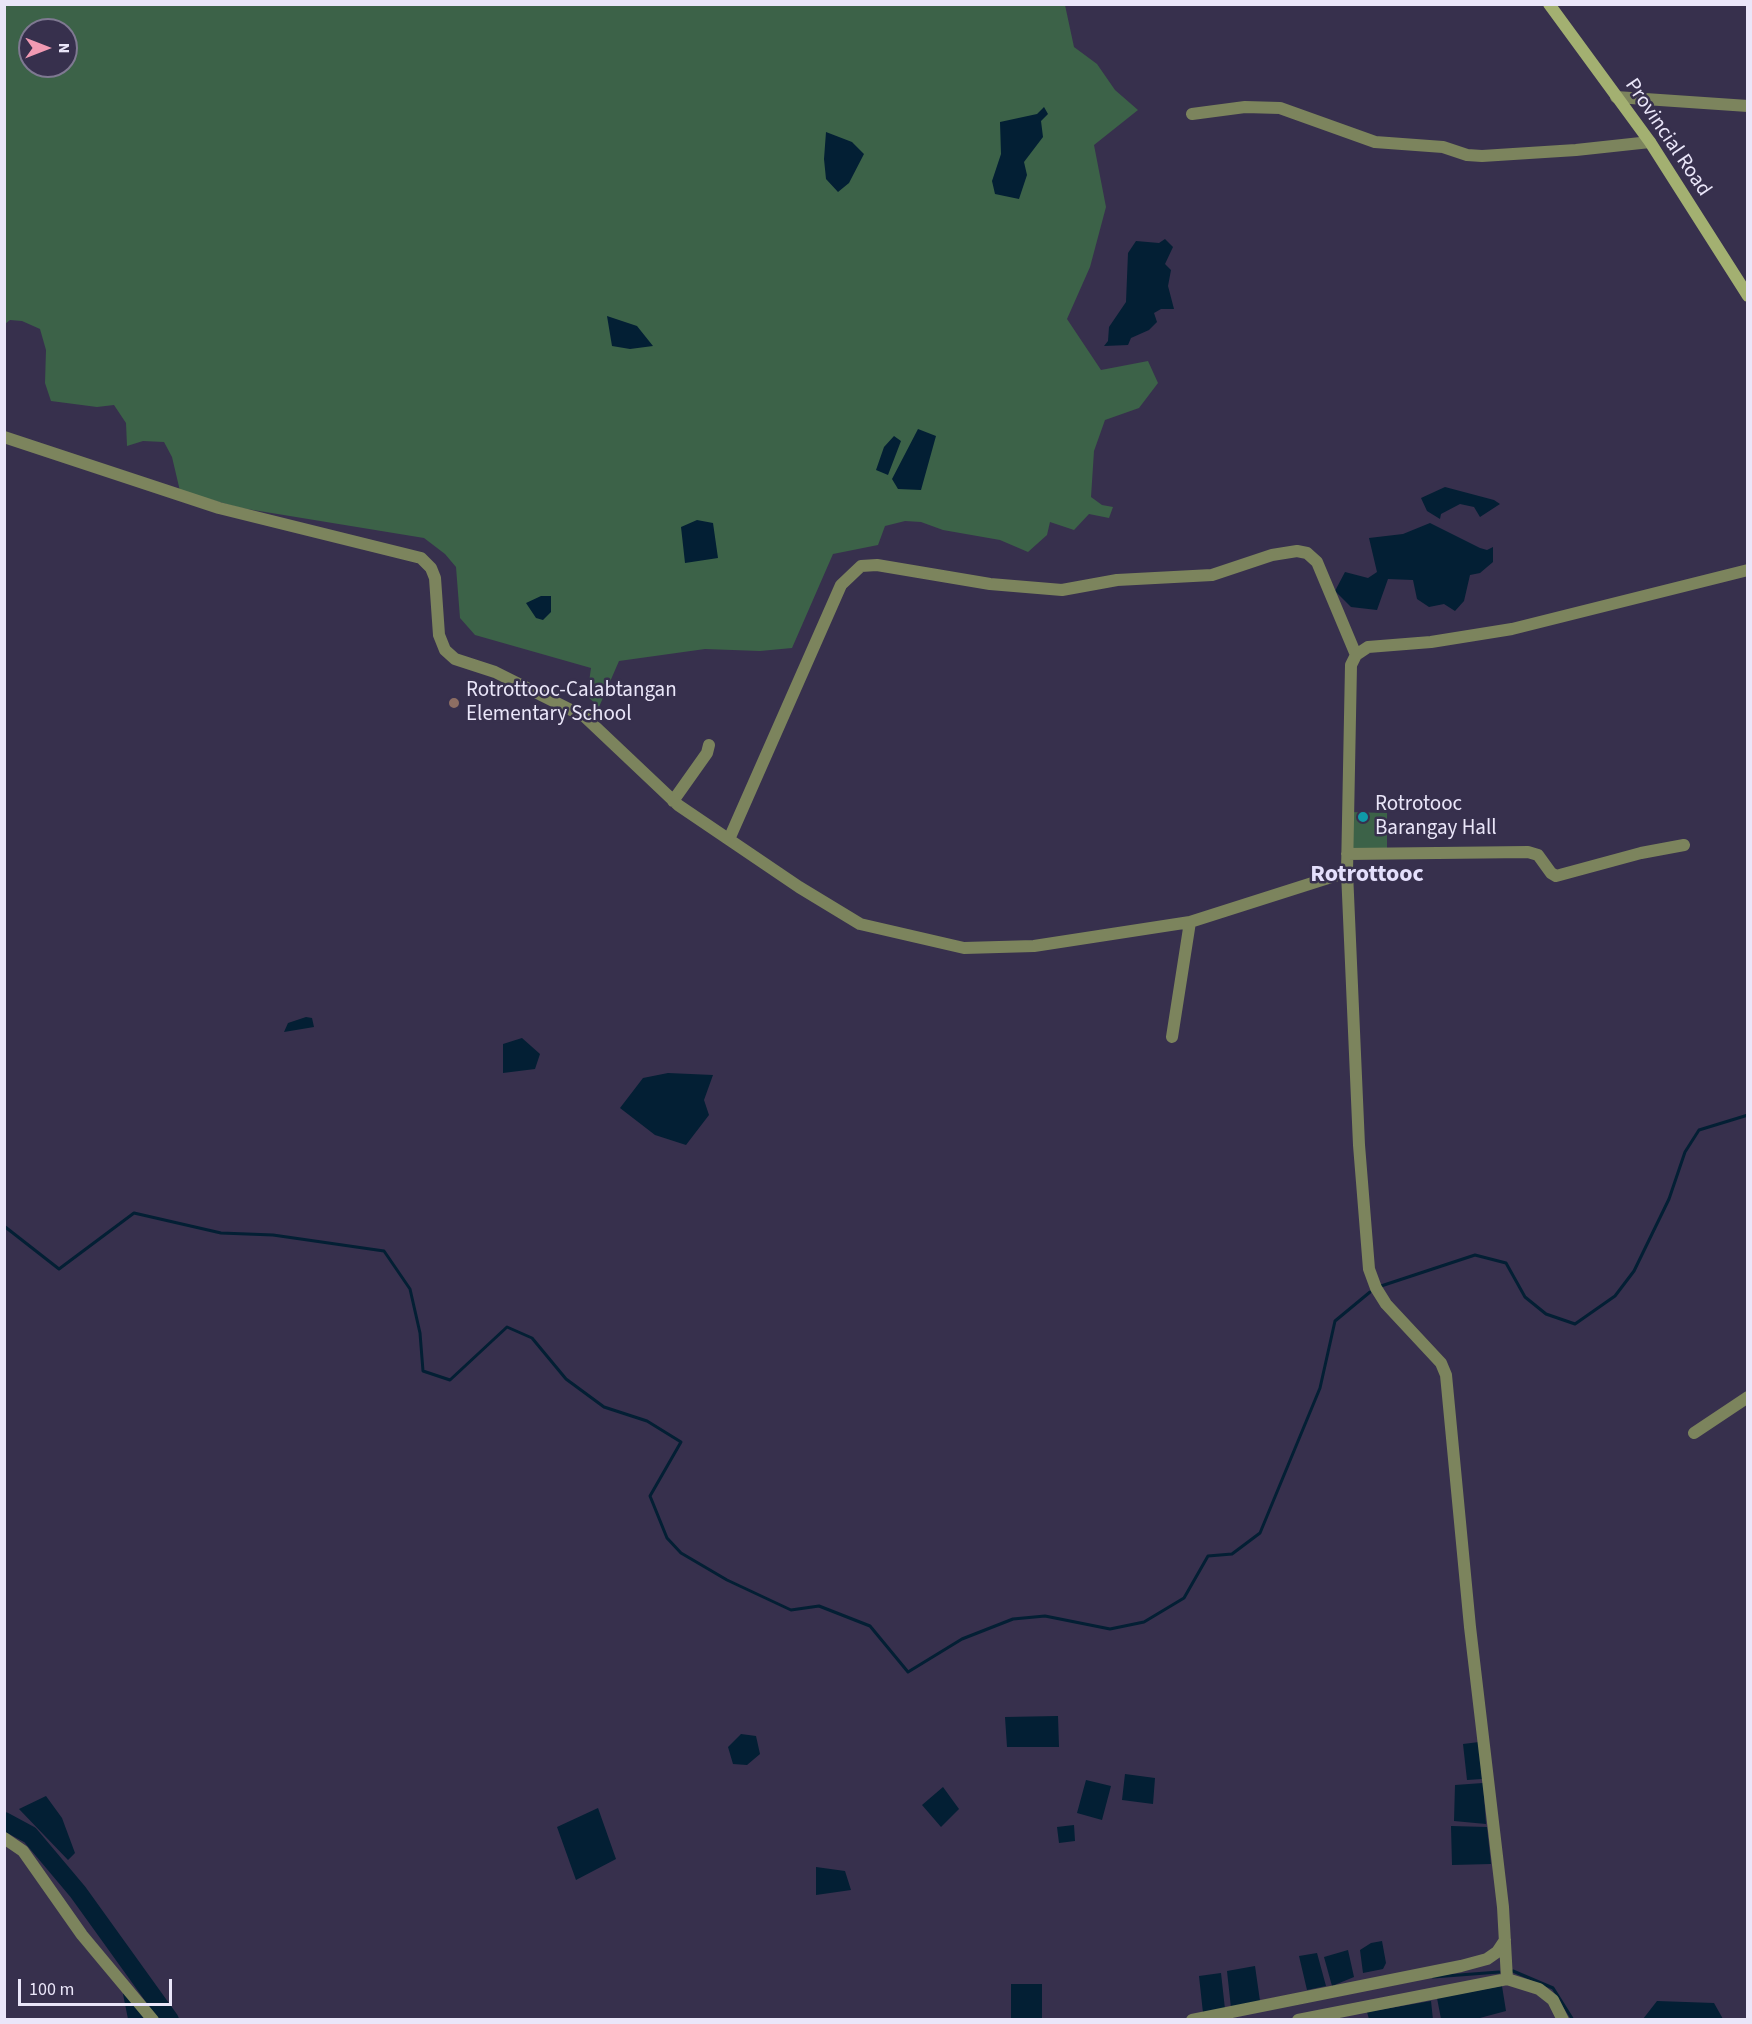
<!DOCTYPE html>
<html>
<head>
<meta charset="utf-8">
<style>
	body { margin:0 }
	#map { position:relative; width:1752px; height:2024px; overflow:hidden; background:#37304d; font-family:"Source Sans 3",sans-serif }
	canvas { display:block }
	.frame { position:absolute; inset:0; border:6px solid #eae6f9; pointer-events:none }
	.north { position:absolute; left:18px; top:18px; width:60px; height:60px; box-sizing:border-box; background:#37304d; border:2px solid #7f7992; border-radius:50%; rotate:90deg; font-size:16px; font-weight:700; line-height:24px; text-align:center; color:#eae6f9 }
	.north::after { content:''; display:block; margin:auto; width:21px; height:27px; background:#f19ab3; clip-path:polygon(50% 0,100% 100%,50% 72%,0 100%) }
	.scale { position:absolute; left:18px; top:1979px; width:154px; height:27px; box-sizing:border-box; border:3px solid #eae6f9; border-top:0; padding-left:8px; font-size:18px; line-height:21px; white-space:nowrap; color:#eae6f9; -webkit-text-stroke:4px #37304d; paint-order:stroke }
</style>
</head>
<body>
<div id="map">
<canvas width="1752" height="2024"></canvas>
<div class="frame"></div>
<div class="north">N</div>
<div class="scale">100 m</div>
</div>
<script>
const ctx = document.querySelector('canvas').getContext('2d');
ctx.lineJoin = 'round';
function paint(path, color) {
  ctx.fillStyle = color;
  ctx.fill(path, 'evenodd');
}
function poly(rows) {
  const path = new Path2D();
  for (const r of rows) {
    path.moveTo(r[0], r[1]);
    for (let i = 2; i < r.length; i += 2) path.lineTo(r[i], r[i + 1]);
  }
  return path;
}
function trace(path, color, width, dash) {
  ctx.strokeStyle = color;
  ctx.lineWidth = width;
  ctx.lineCap = dash ? 'butt' : 'round';
  ctx.setLineDash(dash || []);
  ctx.stroke(path);
}
function label(font, color, halo, rows, align = 'center') {
  ctx.font = font + ' "Source Sans 3",sans-serif';
  ctx.lineWidth = 5;
  ctx.setLineDash([]);
  ctx.textBaseline = 'middle';
  ctx.strokeStyle = halo;
  ctx.fillStyle = color;
  for (const [text, x, y, turn = 0] of rows) {
    ctx.save();
    ctx.translate(x, y);
    ctx.rotate((+turn || 0) * Math.PI / 180);
    ctx.textAlign = isNaN(turn) ? turn : align;
    if (halo) ctx.strokeText(text, 0, 0);
    ctx.fillText(text, 0, 0);
    ctx.restore();
  }
}
const green = poly([
	[5,5,1065,5,1074,47,1097,64,1115,90,1138,110,1094,145,1106,207,1090,267,1067,319,1101,370,1148,361,1158,383,1139,408,1105,420,1094,451,1091,497,1102,505,1113,507,1109,518,1089,514,1074,530,1050,522,1047,535,1028,552,1000,540,943,530,921,522,905,521,885,526,878,545,833,554,792,648,760,651,705,649,619,661,599,707,587,696,591,668,475,635,460,618,456,567,445,554,424,538,241,508,180,491,172,457,164,442,143,441,127,446,126,423,114,405,97,407,51,401,45,383,46,350,40,329,22,321,10,320,5,324],
	[30,30,66,30,66,66,30,66],
	[1349,812,1387,813,1387,852,1349,853]
]);
const water = poly([
	[1044,107,1048,114,1041,121,1043,137,1024,162,1027,175,1019,199,995,194,992,181,1001,154,1000,122,1037,114],
	[826,132,852,142,864,154,849,183,838,192,826,179,824,159],
	[1165,239,1173,247,1165,264,1171,270,1168,286,1174,309,1161,309,1154,313,1157,322,1149,330,1131,338,1128,345,1104,346,1108,341,1109,327,1126,302,1128,253,1136,241,1159,243],
	[607,316,637,326,653,346,630,349,612,346],
	[918,429,936,436,921,490,898,489,892,479],
	[894,436,901,441,888,475,876,470,884,447],
	[1445,487,1494,500,1500,504,1480,517,1474,507,1460,504,1441,514,1440,519,1427,511,1421,498],
	[697,520,713,523,718,558,685,563,681,527],
	[1430,523,1480,548,1487,550,1493,547,1493,562,1480,573,1470,575,1464,601,1455,611,1444,604,1429,607,1417,599,1413,580,1388,579,1377,610,1351,607,1335,591,1345,572,1368,578,1377,572,1369,538,1403,534],
	[541,596,551,596,551,612,543,620,536,618,526,603],
	[306,1017,312,1018,314,1027,284,1032,288,1023],
	[522,1038,540,1054,535,1069,503,1073,503,1044],
	[668,1073,713,1075,704,1100,709,1115,686,1145,655,1135,620,1108,643,1078],
	[1058,1716,1059,1747,1007,1747,1005,1717],
	[741,1734,756,1736,760,1754,747,1765,733,1764,728,1747],
	[1479,1742,1482,1779,1467,1780,1463,1744],
	[1125,1774,1155,1778,1153,1804,1122,1800],
	[1086,1780,1111,1786,1102,1820,1077,1813],
	[1483,1783,1486,1824,1454,1821,1455,1785],
	[943,1787,959,1809,941,1827,922,1805],
	[46,1796,62,1818,75,1853,68,1860,19,1809],
	[598,1808,616,1859,576,1880,557,1827],
	[1074,1825,1075,1841,1059,1843,1057,1827],
	[1451,1826,1487,1827,1491,1864,1452,1865],
	[816,1867,845,1871,851,1890,816,1895],
	[1382,1941,1386,1963,1383,1969,1363,1973,1360,1950,1371,1943],
	[1348,1950,1354,1977,1332,1986,1324,1957],
	[1317,1953,1326,1986,1307,1990,1299,1956],
	[1255,1966,1260,2001,1231,2008,1227,1971],
	[1221,1973,1225,2009,1203,2013,1199,1976],
	[1011,1984,1042,1984,1042,2019,1011,2019],
	[1502,1986,1506,2011,1476,2019,1441,2019,1437,1998],
	[125,1990,148,2019,128,2019,123,1994],
	[1431,2001,1433,2020,1369,2019,1367,2012],
	[1657,2001,1714,2003,1723,2019,1643,2019]
]);
const stream = poly([
	[4,1226,59,1269,134,1213,221,1233,273,1235,384,1251,410,1289,420,1333,423,1371,450,1380,507,1327,532,1338,566,1379,604,1407,647,1421,681,1442,650,1496,667,1538,681,1553,727,1580,791,1610,819,1606,870,1626,908,1672,962,1639,1013,1619,1045,1616,1110,1629,1144,1622,1184,1598,1208,1556,1232,1554,1260,1533,1320,1388,1335,1321,1370,1292],
	[1381,1286,1475,1255,1506,1263,1525,1297,1546,1314,1575,1324,1615,1296,1634,1271,1669,1199,1685,1152,1699,1130,1748,1115],
	[1513,1971,1553,1988,1573,2020],
	[1433,1977,1499,1972]
]);
const river = poly([
	[4,1821,30,1835,78,1892,170,2020]
]);
const minor = poly([
	[1616,97,1748,106],
	[1192,114,1245,107,1280,108,1375,142,1443,147,1467,155,1482,156,1576,150,1650,142],
	[4,437,219,508,421,558,431,568,435,578,439,635,445,650,455,659,495,672,585,717,678,805,799,887,860,924,964,948,1034,946,1190,922,1347,872],
	[673,801,707,753,709,745],
	[730,837,841,585,861,566,877,565,990,584,1062,590,1117,580,1212,575,1272,555,1297,551,1307,553,1317,562,1356,655],
	[1347,854,1528,852,1538,855,1551,873,1556,876,1641,853,1684,845],
	[1172,1037,1190,922],
	[1694,1433,1748,1397],
	[4,1838,23,1851,82,1935,153,2020],
	[1507,1979,1503,1907,1470,1627,1446,1375,1441,1363,1386,1304,1376,1288,1369,1269,1359,1145,1347,872,1351,665,1356,655,1368,647,1431,642,1512,629,1748,570],
	[1192,2020,1461,1966,1487,1959,1497,1952,1505,1940],
	[1298,2020,1507,1979,1539,1989,1553,2000,1563,2020]
]);
const secondary = poly([
	[1549,4,1650,142,1748,296]
]);
const markers = [
	[454,703,6,"#8d6e63"],
	[1363,817,6,"#0f9aa8"]
];
const streetNames = [
	["Provincial Road",1667,138,56]
];
const poiNames = [
	["Rotrottooc-Calabtangan",466,691],
	["Elementary School",466,715],
	["Rotrotooc",1375,805],
	["Barangay Hall",1375,829]
];
const quarterNames = [
	["Rotrottooc",1367,876]
];
paint(green, '#3c6248');
paint(water, '#031f34');
trace(stream, '#031f34', 3);
trace(river, '#031f34', 18);
trace(minor, '#7c845d', 12);
trace(secondary, '#a3b071', 12);
for (const [x, y, r, color] of markers) {
  const dot = new Path2D();
  dot.arc(x, y, r, 0, 2 * Math.PI);
  ctx.fillStyle = color;
  ctx.fill(dot);
  trace(dot, '#37304d', 2);
}
label('21px', '#eae6f9', '#37304d', streetNames);
label('21px', '#eae6f9', '#37304d', poiNames, 'left');
label('bold 24px', '#e4dffc', '#37304d', quarterNames);
</script>
</body>
</html>
